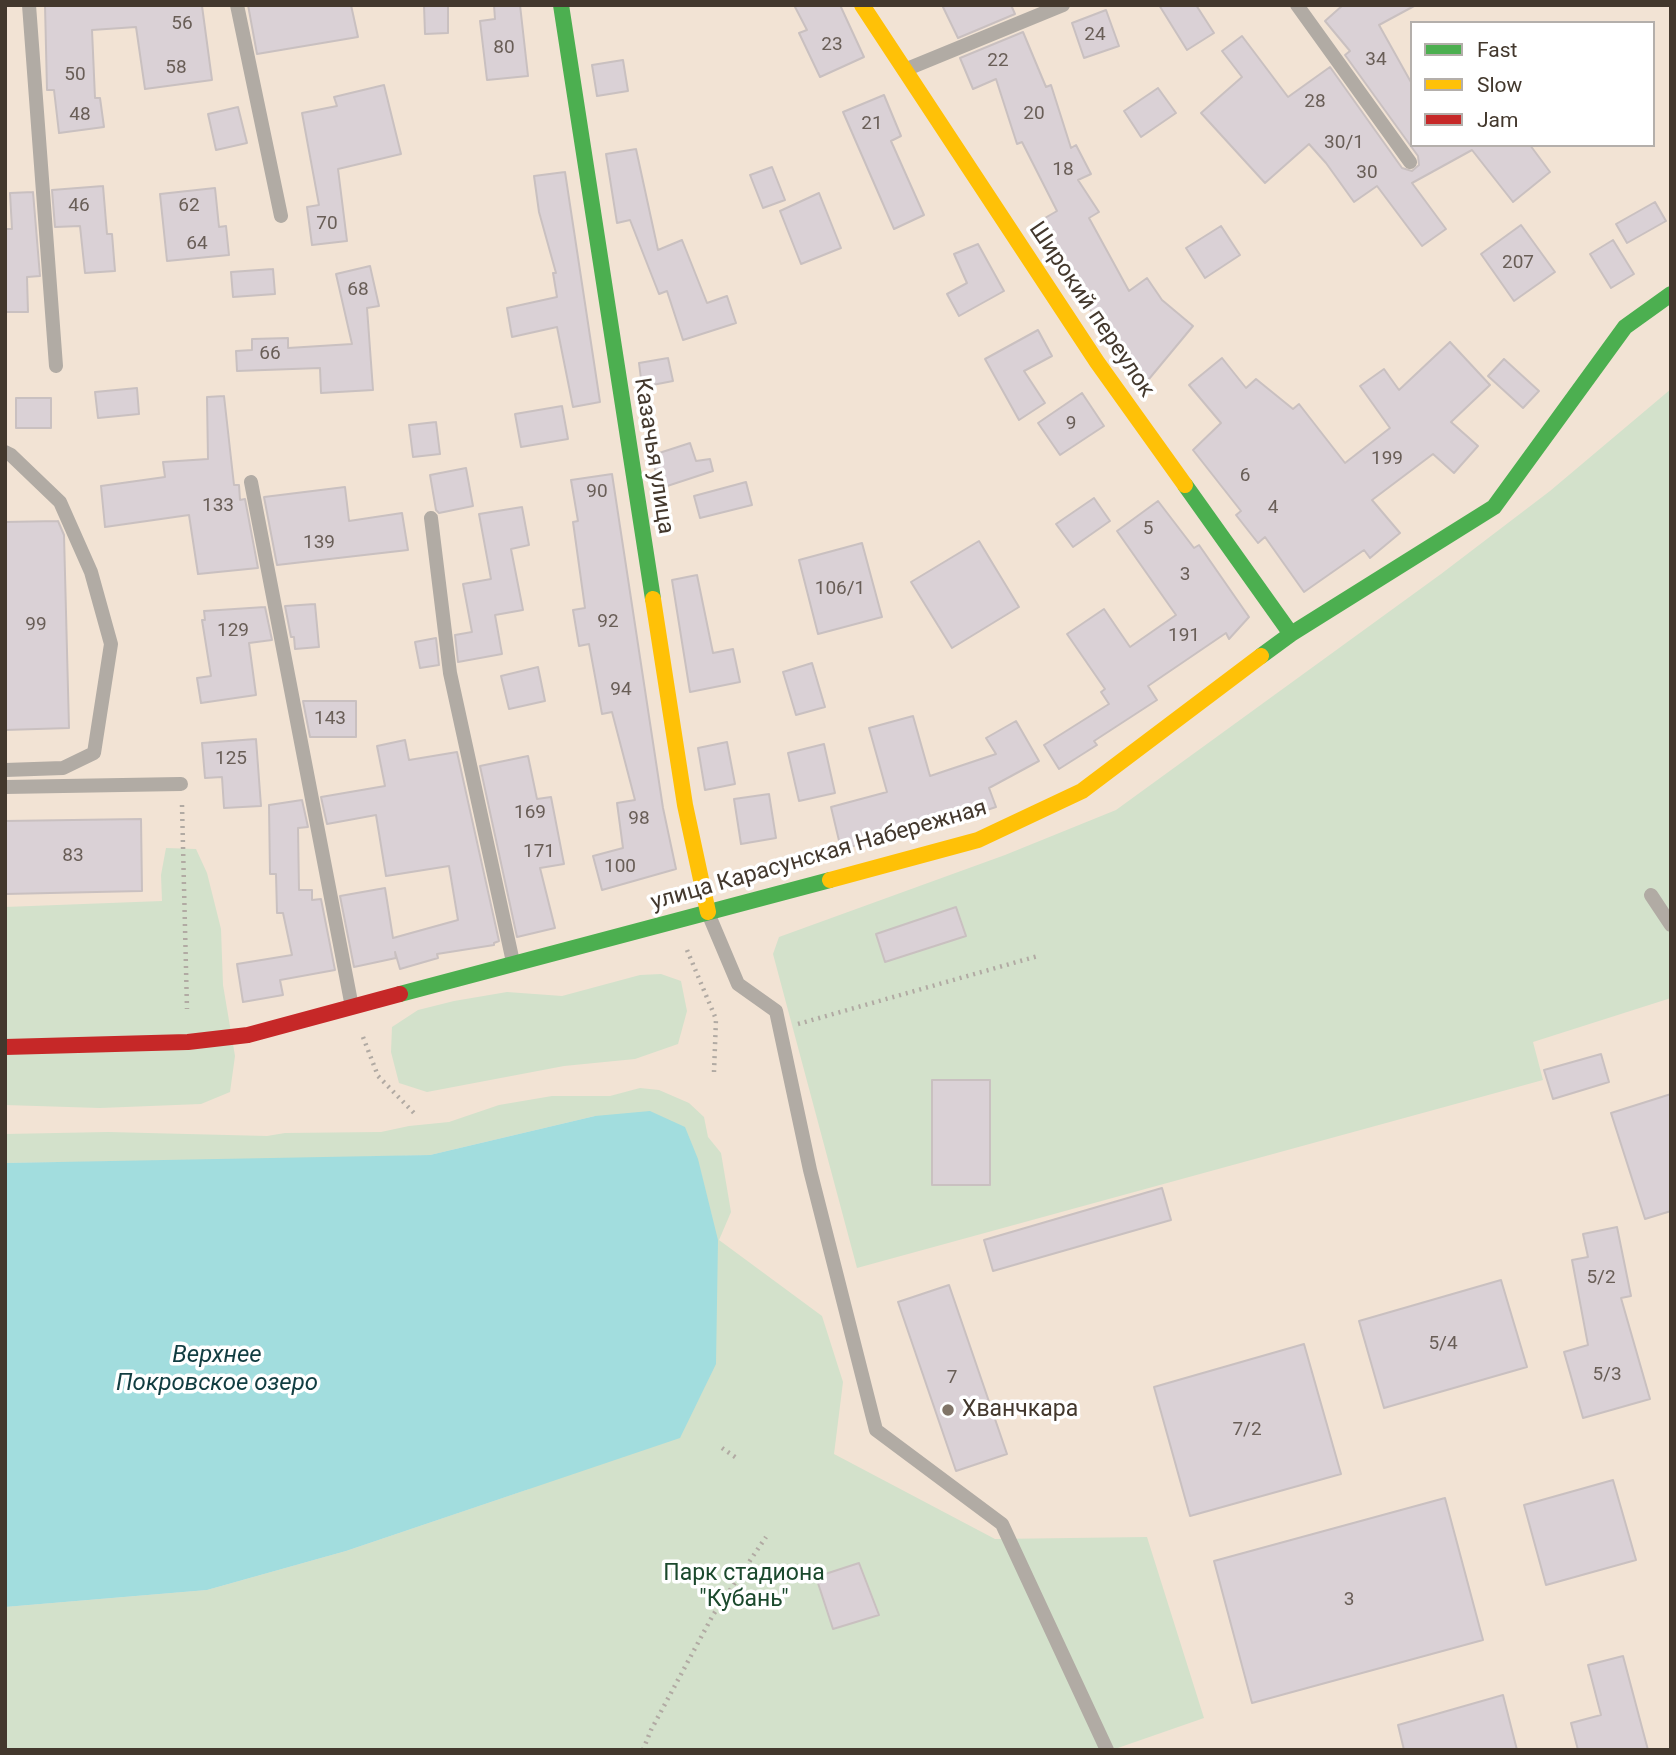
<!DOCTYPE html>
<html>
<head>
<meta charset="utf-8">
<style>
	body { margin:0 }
	#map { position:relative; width:1676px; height:1755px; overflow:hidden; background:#f2e3d4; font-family:Roboto,sans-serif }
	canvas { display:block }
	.frame { position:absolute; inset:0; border:7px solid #43382d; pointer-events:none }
	.legend { position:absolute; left:1410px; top:21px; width:245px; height:126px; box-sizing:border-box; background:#fff; border:2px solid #b4afab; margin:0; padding:9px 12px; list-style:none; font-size:21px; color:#43382d }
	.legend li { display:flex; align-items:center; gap:14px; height:35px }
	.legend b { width:35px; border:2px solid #b4afab }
</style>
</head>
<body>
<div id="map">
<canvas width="1676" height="1755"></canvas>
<div class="frame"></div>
<ul class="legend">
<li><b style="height:9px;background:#4caf50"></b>Fast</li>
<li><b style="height:9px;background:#ffc107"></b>Slow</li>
<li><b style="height:9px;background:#c62828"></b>Jam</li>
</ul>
</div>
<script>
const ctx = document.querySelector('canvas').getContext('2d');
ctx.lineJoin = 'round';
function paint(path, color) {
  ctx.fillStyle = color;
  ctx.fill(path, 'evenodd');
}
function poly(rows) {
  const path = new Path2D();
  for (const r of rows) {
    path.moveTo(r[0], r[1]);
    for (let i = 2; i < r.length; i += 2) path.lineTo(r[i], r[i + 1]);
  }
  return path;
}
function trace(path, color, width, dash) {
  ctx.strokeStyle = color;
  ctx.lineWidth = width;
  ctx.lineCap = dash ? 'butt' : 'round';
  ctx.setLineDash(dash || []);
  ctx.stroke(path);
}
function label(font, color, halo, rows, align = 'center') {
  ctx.font = font + ' Roboto,sans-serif';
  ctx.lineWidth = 7;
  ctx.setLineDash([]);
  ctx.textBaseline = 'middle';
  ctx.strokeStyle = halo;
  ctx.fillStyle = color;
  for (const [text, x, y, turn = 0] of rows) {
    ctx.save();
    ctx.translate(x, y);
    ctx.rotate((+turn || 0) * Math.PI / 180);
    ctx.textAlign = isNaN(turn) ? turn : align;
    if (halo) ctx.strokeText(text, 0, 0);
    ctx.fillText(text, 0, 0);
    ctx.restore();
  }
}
const green = poly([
	[1671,389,1671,998,1533,1042,1543,1080,857,1268,773,954,779,937,1005,855,1116,810,1441,574,1550,491],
	[166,848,196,849,207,873,221,929,223,985,235,1056,230,1092,201,1104,100,1108,5,1105,5,907,162,901,161,875],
	[661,974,681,981,687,1011,678,1044,635,1059,564,1066,427,1092,399,1083,391,1052,392,1027,418,1010,454,1001,507,992,562,996,640,975],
	[640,1088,659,1090,689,1103,704,1117,708,1137,721,1153,731,1212,719,1240,822,1316,843,1382,834,1454,995,1539,1147,1537,1204,1718,1112,1750,5,1750,5,1607,207,1590,346,1551,529,1489,595,1116,430,1155,296,1159,5,1163,5,1134,108,1132,267,1136,285,1133,381,1132,409,1126,449,1122,499,1105,552,1096,610,1096]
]);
const water = poly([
	[650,1111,685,1127,698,1159,718,1240,716,1364,680,1438,346,1551,207,1590,5,1607,5,1163,430,1155,595,1116]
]);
const building = poly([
	[45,5,202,6,212,80,145,89,136,27,92,30,95,98,100,98,104,127,59,133,54,90,47,90,45,5],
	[248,5,351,5,358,37,257,54,248,5],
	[424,5,448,5,448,33,425,34,424,5],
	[494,5,520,5,528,76,487,80,480,21,495,19,494,5],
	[794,5,840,5,864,57,820,77,799,33,807,30,794,5],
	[942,5,1011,5,1015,14,958,38,942,5],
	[1159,5,1196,5,1214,33,1187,50,1159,5],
	[1343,5,1416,5,1379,25,1412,84,1412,145,1530,145,1550,172,1513,202,1472,150,1412,183,1446,229,1422,246,1377,186,1354,202,1326,163,1309,144,1265,183,1201,113,1242,77,1222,51,1242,36,1288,97,1330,67,1402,168,1412,171,1419,165,1418,156,1345,55,1350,51,1325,21,1343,5],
	[1106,10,1119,46,1084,58,1072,23,1106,10],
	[1023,32,1046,87,1051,85,1071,148,1076,145,1091,174,1078,180,1099,212,1089,218,1129,291,1147,278,1162,300,1193,326,1144,385,1135,378,1122,360,1072,281,1038,222,1057,211,1022,142,1017,144,996,79,973,89,960,58,1023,32],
	[623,60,628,91,597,96,592,65,623,60],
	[384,85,401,154,338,169,347,241,312,245,307,207,319,205,302,113,337,106,334,97,384,85],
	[1158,88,1176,113,1141,137,1124,111,1158,88],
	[884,95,901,136,891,141,924,215,894,229,843,112,884,95],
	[238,107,247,143,216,150,208,114,238,107],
	[636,149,658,250,682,240,707,303,727,296,736,323,683,340,667,291,659,294,630,220,617,223,606,154,636,149],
	[772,167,785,200,763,208,750,175,772,167],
	[565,172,600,402,573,407,557,327,512,337,507,308,557,297,553,273,556,273,539,212,534,176,565,172],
	[103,186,107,234,112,234,115,271,85,273,80,226,55,227,52,190,103,186],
	[215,188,219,227,226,226,229,255,167,261,160,194,215,188],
	[33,192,40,276,27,277,28,312,5,312,5,229,12,229,10,193,33,192],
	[819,193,841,248,801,264,780,211,819,193],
	[1655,202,1666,221,1627,243,1616,224,1655,202],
	[1521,225,1555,272,1514,301,1481,254,1521,225],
	[1221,226,1240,255,1205,278,1186,248,1221,226],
	[1613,240,1634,274,1611,288,1590,254,1613,240],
	[978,244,1004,291,959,316,947,294,967,283,954,254,978,244],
	[370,266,379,306,367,308,373,390,321,393,320,368,237,371,236,351,252,350,252,339,288,338,288,348,352,344,336,274,370,266],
	[273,269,275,294,233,297,231,272,273,269],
	[1038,330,1052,356,1024,371,1045,403,1019,420,985,359,1038,330],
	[1450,342,1490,385,1451,422,1478,446,1454,473,1433,454,1372,500,1400,533,1370,558,1364,550,1304,592,1265,537,1258,543,1236,515,1241,511,1193,450,1221,423,1189,385,1222,358,1246,388,1256,379,1293,409,1299,404,1345,463,1390,428,1360,386,1384,369,1399,390,1450,342],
	[668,358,673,381,642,387,639,363,668,358],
	[1504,359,1539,391,1523,408,1488,376,1504,359],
	[137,388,139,414,98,418,95,392,137,388],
	[1082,393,1104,426,1060,455,1038,423,1082,393],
	[224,396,234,485,239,485,240,500,245,499,258,568,198,574,189,515,105,527,101,486,165,477,163,462,208,459,207,397,224,396],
	[16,398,51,398,51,428,16,428,16,398],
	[562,406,568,439,521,447,515,414,562,406],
	[436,422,440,454,413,457,409,425,436,422],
	[690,443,696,461,710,459,713,471,658,489,653,455,690,443],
	[466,468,473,506,439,513,436,510,430,475,466,468],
	[612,474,663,808,676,869,602,890,593,856,623,848,617,803,635,800,612,712,602,714,589,644,579,646,573,610,585,608,573,522,578,521,571,480,612,474],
	[746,482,752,505,700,518,694,496,746,482],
	[345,487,349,521,402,513,408,550,277,565,264,497,345,487],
	[1094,498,1110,521,1073,547,1056,524,1094,498],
	[1158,501,1194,548,1199,545,1249,617,1229,639,1226,633,1148,686,1157,700,1094,741,1097,745,1059,769,1044,745,1109,704,1101,692,1105,689,1067,634,1104,609,1130,647,1176,615,1117,531,1158,501],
	[522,507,529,545,511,549,523,610,495,615,502,654,458,662,455,635,472,632,463,584,491,579,479,514,522,507],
	[58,521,64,535,69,728,5,730,5,522,58,521],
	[979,541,1019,607,952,648,911,582,979,541],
	[862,543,882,617,818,634,799,560,862,543],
	[697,575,713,653,733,649,740,682,690,692,672,580,697,575],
	[315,604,319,647,295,649,294,637,291,637,285,606,315,604],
	[265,607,272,640,249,643,256,695,201,703,197,678,211,676,202,620,205,620,204,611,265,607],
	[436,638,439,665,420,668,415,642,436,638],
	[812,663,825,707,796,715,783,672,812,663],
	[538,667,545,701,509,709,501,676,538,667],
	[303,701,356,701,356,737,310,737,303,701],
	[913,716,930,776,996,754,986,738,1016,721,1039,761,989,788,996,807,944,824,945,826,910,836,909,832,841,849,831,807,887,792,869,728,913,716],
	[256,739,261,806,224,808,222,777,205,778,202,743,256,739],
	[405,740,409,760,457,752,499,941,494,943,494,945,437,954,438,958,400,969,395,952,396,958,354,967,340,896,385,888,393,938,458,920,449,866,386,876,376,815,327,824,321,797,385,786,377,746,405,740],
	[727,742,735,784,705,790,698,748,727,742],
	[824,744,835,793,799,801,788,753,824,744],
	[528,756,537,799,551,797,564,864,540,868,555,928,517,937,480,766,528,756],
	[769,794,776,838,741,844,734,799,769,794],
	[302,800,308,827,298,828,299,890,312,890,312,900,321,899,335,970,280,980,283,995,243,1002,237,964,292,955,283,913,277,913,276,874,270,874,269,805,302,800],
	[141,819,142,891,5,894,5,821,141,819],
	[956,907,966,936,885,962,876,934,956,907],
	[1601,1054,1609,1082,1553,1099,1544,1070,1601,1054],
	[932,1080,990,1080,990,1185,932,1185,932,1080],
	[1671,1094,1671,1211,1645,1219,1611,1113,1671,1094],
	[1162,1188,1171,1220,993,1271,984,1240,1162,1188],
	[1617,1227,1631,1296,1621,1298,1650,1399,1583,1418,1564,1352,1588,1345,1572,1260,1588,1257,1583,1234,1617,1227],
	[1501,1280,1527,1367,1384,1408,1359,1321,1501,1280],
	[949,1285,1007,1454,956,1471,898,1302,949,1285],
	[1304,1344,1341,1474,1190,1516,1154,1387,1304,1344],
	[1613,1480,1636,1560,1546,1585,1524,1505,1613,1480],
	[1445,1498,1483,1640,1252,1703,1214,1561,1445,1498],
	[859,1563,879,1615,833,1629,816,1577,859,1563],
	[1623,1656,1648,1750,1578,1750,1571,1723,1601,1715,1588,1665,1623,1656],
	[1503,1695,1517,1750,1404,1750,1398,1725,1503,1695]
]);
const path = poly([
	[182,805,187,1009],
	[687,950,716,1019,714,1072],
	[798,1024,1038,956],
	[363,1037,378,1076,414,1113],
	[722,1448,738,1459],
	[643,1750,651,1730,713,1615,766,1537]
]);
const lane = poly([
	[29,5,56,366],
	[237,5,281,216],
	[1297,5,1410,162],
	[907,69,1063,5],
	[5,452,11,455,60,502,91,572,111,644,94,753,63,768,5,770],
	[251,482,352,1007],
	[431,518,450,673,513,962],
	[5,787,181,784],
	[1651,895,1671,925],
	[708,913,738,984,776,1011,810,1170,876,1430,1002,1524,1107,1750]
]);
const fast = poly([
	[561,5,653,599],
	[1185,485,1291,634],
	[1261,656,1291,634,1494,507,1625,327,1671,294],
	[400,994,830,880]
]);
const slow = poly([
	[862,5,1097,362,1185,485],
	[653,599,685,805,708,912],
	[830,880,978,840,1082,791,1261,656]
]);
const jam = poly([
	[5,1047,188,1042,248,1035,400,994]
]);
const markers = [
	[948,1410,7,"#807467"]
];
const numberNames = [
	["56",182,24],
	["24",1095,35],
	["23",832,45],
	["80",504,48],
	["34",1376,60],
	["22",998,61],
	["58",176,68],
	["50",75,75],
	["28",1315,102],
	["20",1034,114],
	["48",80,115],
	["21",872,124],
	["30/1",1344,143],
	["18",1063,170],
	["30",1367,173],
	["46",79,206],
	["62",189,206],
	["70",327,224],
	["64",197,244],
	["207",1518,263],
	["68",358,290],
	["66",270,354],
	["9",1071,424],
	["199",1387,459],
	["6",1245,476],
	["90",597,492],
	["133",218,506],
	["4",1273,508],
	["5",1148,529],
	["139",319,543],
	["3",1185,575],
	["106/1",840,589],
	["92",608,622],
	["99",36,625],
	["129",233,631],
	["191",1184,636],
	["94",621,690],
	["143",330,719],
	["125",231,759],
	["169",530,813],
	["98",639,819],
	["171",539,852],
	["83",73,856],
	["100",620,867],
	["5/2",1601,1278],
	["5/4",1443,1344],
	["5/3",1607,1375],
	["7",952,1378],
	["7/2",1247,1430],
	["3",1349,1600]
];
const streetNames = [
	["Широкий переулок",1091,310,56],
	["Казачья улица",653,456,81],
	["улица Карасунская Набережная",819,856,-16]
];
const poiNames = [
	["Хванчкара",962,1410]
];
const parkNames = [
	["Парк стадиона",744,1574],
	["\"Кубань\"",744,1600]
];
const waterNames = [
	["Верхнее",217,1356],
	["Покровское озеро",217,1384]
];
paint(green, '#d3e1cb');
paint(water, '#a2ddde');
paint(building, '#dad1d6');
trace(building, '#c9c0c0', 2);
trace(path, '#b1aaa3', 4.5, [2, 5]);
trace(lane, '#b1aba4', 14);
trace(fast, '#4caf50', 16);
trace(slow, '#ffc107', 16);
trace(jam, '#c62828', 16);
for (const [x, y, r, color] of markers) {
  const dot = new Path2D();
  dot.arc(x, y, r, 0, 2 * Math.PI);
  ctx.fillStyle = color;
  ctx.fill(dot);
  trace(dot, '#fff', 2.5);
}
label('19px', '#695e57', null, numberNames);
label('23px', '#43382d', '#fff', streetNames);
label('23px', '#43382d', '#fff', poiNames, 'left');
label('23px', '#1b492d', '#fff', parkNames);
label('italic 24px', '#113d41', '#fff', waterNames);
</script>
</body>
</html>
